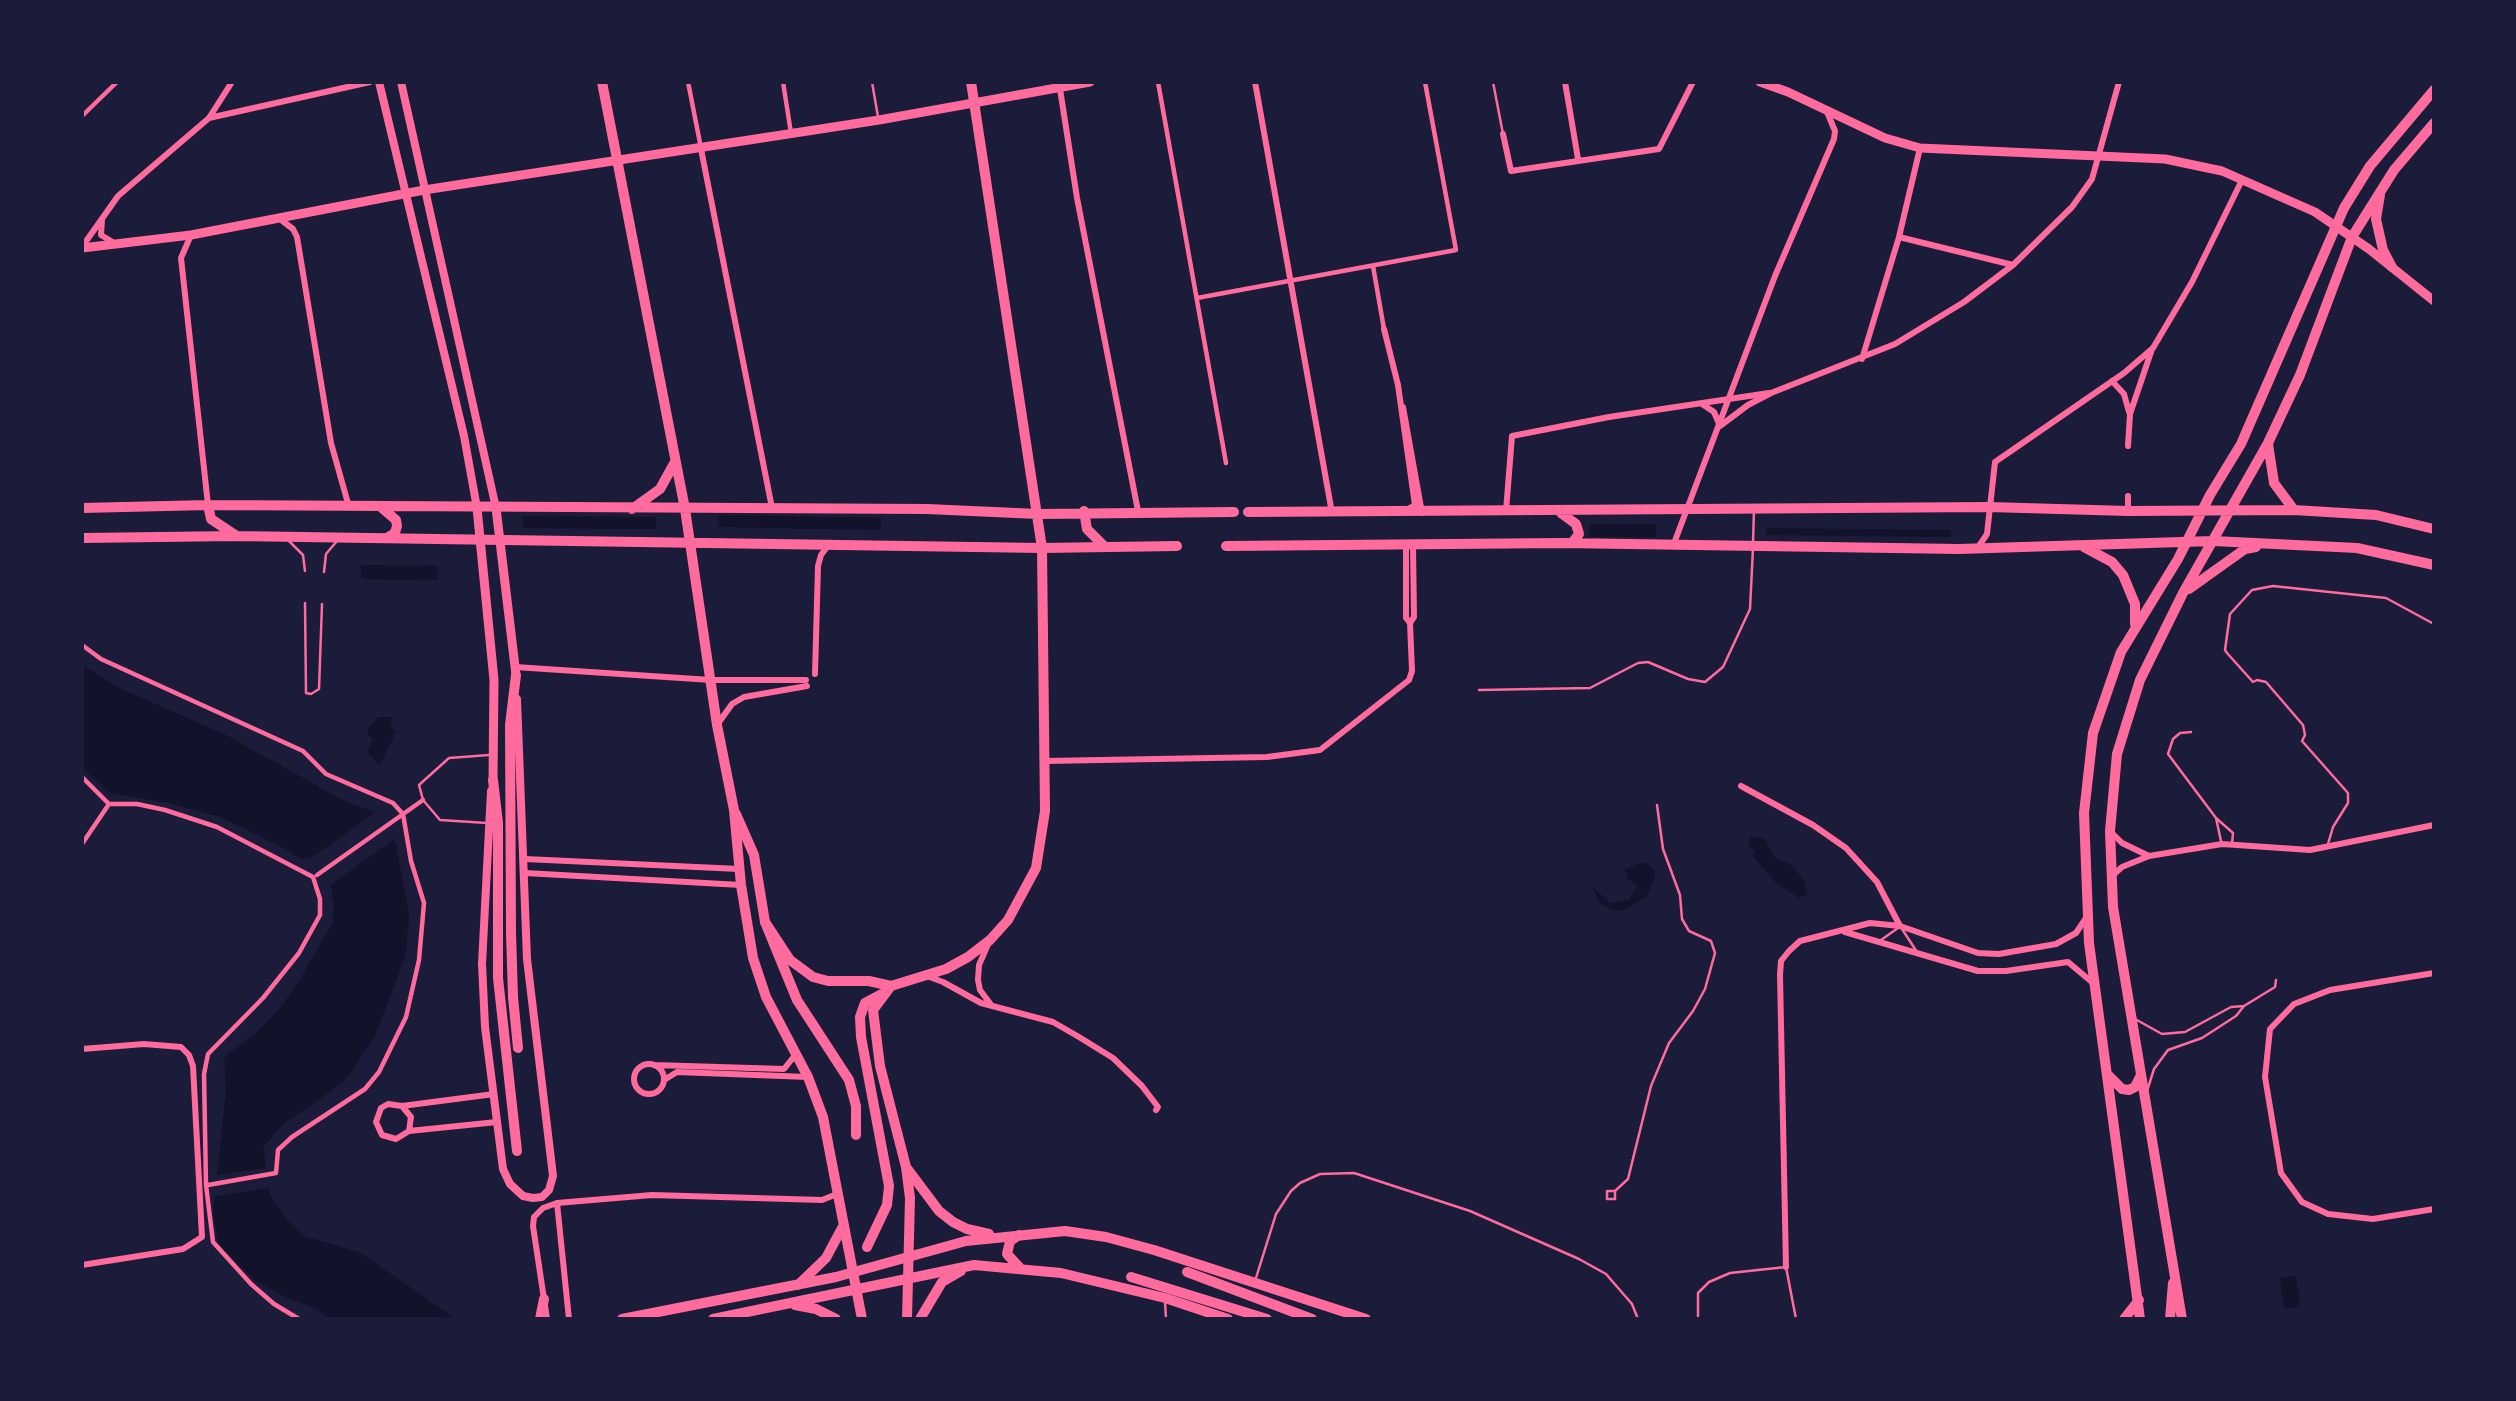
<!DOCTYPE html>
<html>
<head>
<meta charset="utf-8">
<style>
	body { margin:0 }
	#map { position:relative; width:2516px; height:1401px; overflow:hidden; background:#1b1b3a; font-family:Poppins,sans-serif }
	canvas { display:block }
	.frame { position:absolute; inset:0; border:84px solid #1b1b3a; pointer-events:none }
</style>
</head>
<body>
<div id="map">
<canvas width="2516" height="1401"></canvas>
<div class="frame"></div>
</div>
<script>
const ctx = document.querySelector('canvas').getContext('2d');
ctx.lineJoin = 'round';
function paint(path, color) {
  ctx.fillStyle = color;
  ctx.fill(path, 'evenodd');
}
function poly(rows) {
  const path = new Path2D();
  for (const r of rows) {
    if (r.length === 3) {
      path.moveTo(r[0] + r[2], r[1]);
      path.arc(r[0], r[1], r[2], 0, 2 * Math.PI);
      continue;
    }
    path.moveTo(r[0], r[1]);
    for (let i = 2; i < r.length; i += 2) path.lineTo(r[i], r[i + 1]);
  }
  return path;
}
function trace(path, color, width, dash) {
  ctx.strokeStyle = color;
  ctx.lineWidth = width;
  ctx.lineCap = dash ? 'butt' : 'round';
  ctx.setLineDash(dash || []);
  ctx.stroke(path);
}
const water = poly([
	[719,515,881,518,881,530,718,527],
	[523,516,656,517,656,529,523,528],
	[1589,524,1656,524,1656,537,1589,537],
	[1766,528,1951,530,1951,537,1766,535],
	[361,565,438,566,437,580,361,579],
	[82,664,117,687,226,735,350,804,380,813,396,845,409,915,406,955,375,1036,354,1068,343,1082,283,1125,263,1147,270,1194,286,1218,304,1236,361,1253,456,1319,329,1319,317,1309,278,1294,252,1278,218,1243,213,1211,226,1091,224,1057,253,1036,279,1010,299,981,332,924,334,909,331,885,308,858,302,860,286,849,220,817,168,803,111,793,82,768],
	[379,717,393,717,390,726,396,732,379,766,367,751,373,740,368,735,368,728],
	[1751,837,1765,839,1774,857,1789,863,1805,881,1807,894,1799,898,1775,882,1753,856,1755,852,1748,844],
	[1640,863,1648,864,1654,870,1655,879,1646,897,1621,911,1612,910,1600,903,1592,886,1610,903,1629,900,1637,886,1628,879,1625,869],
	[2296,1276,2300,1307,2284,1309,2280,1278]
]);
const pier = poly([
	[380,809,396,838,328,887,307,861],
	[270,1167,273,1187,211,1197,213,1176]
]);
const service = poly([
	[872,82,878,117],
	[1493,82,1503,134],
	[287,539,303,555,305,571],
	[1753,542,1754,510],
	[324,572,326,554,337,541],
	[305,603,306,693,311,694,319,689,322,604],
	[1479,690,1590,688,1638,663,1648,662,1688,679,1705,682,1723,667,1750,609,1753,548],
	[2191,732,2180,733,2173,739,2168,754,2216,818,2233,833,2232,844],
	[2216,818,2221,841],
	[487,823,440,820,423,800,419,785,449,758,489,755],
	[2328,844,2333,827,2348,803,2348,793,2302,741,2305,735,2303,725,2266,682,2257,680,2253,682,2227,653,2225,650,2230,614,2252,590,2273,586,2386,598,2434,624],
	[1902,929,1917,952],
	[1881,940,1898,928],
	[2135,1019,2162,1034,2185,1032,2231,1007,2244,1006],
	[2147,1091,2154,1069,2168,1050,2202,1038,2236,1016,2244,1006,2275,987,2276,980],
	[1615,1191,1615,1199,1607,1199,1607,1191,1615,1191,1628,1179,1651,1086,1669,1043,1693,1011,1705,989,1715,953,1711,941,1689,931,1682,919,1680,895,1663,849,1657,805],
	[1255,1281,1276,1214,1291,1191,1300,1183,1320,1174,1354,1173,1470,1211,1579,1259,1606,1274,1632,1304,1638,1319],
	[1165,1301,1166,1319],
	[1698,1316,1698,1293,1709,1282,1730,1273,1786,1267,1796,1319]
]);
const pedestrian = poly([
	[688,82,701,148],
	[783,82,791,133],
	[1158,82,1226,463],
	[82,116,117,82],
	[1373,266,1384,329],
	[1197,298,1456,250,1425,82],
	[82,645,101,659,303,751,326,774,393,803,403,814],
	[82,777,109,804,137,804,165,810,217,827,313,877,320,899,320,915,299,953,263,998,208,1054,204,1074,206,1185,213,1242,251,1284,274,1304,299,1319],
	[82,844,109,804],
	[317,875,423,800],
	[208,1185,276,1173,278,1150,292,1137,365,1089,379,1072,406,1017,419,960,424,903,411,861,403,814]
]);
const minor = poly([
	[1255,82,1332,513],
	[1565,82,1578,159],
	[1060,89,1077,198,1138,511],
	[209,118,370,82],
	[1503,134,1511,171,1659,149,1693,82],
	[701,149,772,508],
	[102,219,101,235,114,243],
	[280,219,293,229,297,237,331,443,349,507],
	[191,235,181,258,208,505],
	[1899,237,2013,265],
	[82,247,118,196,209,118,232,82],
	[1384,329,1398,385,1415,505,1406,510],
	[1862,359,1899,237,1920,148],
	[2112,381,2124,394,2129,412],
	[1702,404,1714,412,1720,426],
	[1403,407,1422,513],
	[1720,426,1748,405,1771,393,1895,344,1964,302,2013,265,2072,207,2092,179,2119,82],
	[2128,446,2130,414,2152,349],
	[1506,511,1512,436,1609,417,1769,393],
	[2128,511,2128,496],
	[1673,546,1775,276,1834,139,1835,131,1827,112],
	[1977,549,1987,534,1995,462,2124,373,2153,348,2192,282,2242,180],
	[1410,623,1414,617,1413,546],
	[515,667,711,680,806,680],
	[815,674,818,566,821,555,830,543],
	[717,725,732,704,744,697,807,686],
	[1045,761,1267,757,1320,750,1409,680,1412,671,1410,623,1406,618,1406,546],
	[1741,786,1813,825,1846,848,1877,882,1900,926],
	[2110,831,2122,843,2149,856],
	[525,859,739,869],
	[525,873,741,885],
	[2112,876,2122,867,2149,856,2222,844,2310,850,2434,825],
	[1845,932,1978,971,2006,971,2068,962,2093,983],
	[989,942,979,965,978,980,980,990,992,1006],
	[2434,973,2330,990,2294,1004,2270,1029,2265,1077,2281,1173,2302,1202,2328,1214,2373,1219,2434,1209],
	[927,976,943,982,981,1003,1053,1022,1079,1037,1113,1058,1142,1086,1158,1107,1156,1110],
	[82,1049,144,1044,181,1047,189,1055,193,1066,202,1237,183,1249,82,1265],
	[649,1079,15],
	[654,1065,784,1069,796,1054],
	[664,1080,677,1072,808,1077],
	[402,1106,411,1117,409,1131,396,1139,382,1135,376,1122,381,1108,388,1104,402,1106,494,1094],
	[409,1131,497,1122],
	[557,1203,569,1319],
	[1786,1267,1780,975,1781,961,1789,951,1800,941,1870,923,1900,926,1978,953,1999,954,2056,944,2076,933,2086,918],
	[547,1319,533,1226,534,1217,543,1208,557,1203,652,1195,822,1200,837,1194]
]);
const tertiary = poly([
	[379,82,464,436,477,508],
	[401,82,496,508],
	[491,791,482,964,485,1027,503,1169,510,1184,523,1196,533,1198,542,1197,549,1190,553,1176,527,959,517,699]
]);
const secondary = poly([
	[1760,82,1788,92,1885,138,1920,148,2165,159,2222,171,2315,212,2369,249,2434,301],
	[82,248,191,235,424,190,879,120,1090,82],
	[477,508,494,680,493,780],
	[496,508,516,675]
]);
const primary = poly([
	[602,82,685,509,717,725,734,810,741,885,753,958,766,997,808,1077,823,1117,862,1319],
	[2380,195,2376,219,2383,250,2392,267],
	[2268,444,2274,483,2294,510],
	[208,505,211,519,235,535],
	[82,508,208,505,927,509,1038,514,1234,512],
	[382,508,396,520,397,526,395,533,387,538],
	[632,509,660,489,675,462],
	[1084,511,1087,529,1104,546],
	[1248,512,1989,507,2128,511,2294,510,2376,515,2434,529],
	[1561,513,1576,524,1579,534,1572,543],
	[82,538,235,536,1042,548,1177,546],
	[1226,546,1562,543,1959,549,2213,541,2357,548,2434,565],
	[2084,547,2112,562,2123,575,2135,604,2135,624],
	[2189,589,2245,549,2256,547],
	[736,814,754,855,765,922,790,960,813,977,828,981,869,981,891,986],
	[2108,1075,2122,1089,2129,1090,2135,1087,2141,1075],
	[906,1167,939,1211,953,1222,967,1229,989,1234],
	[1019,1235,1010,1241,1007,1254,1020,1268],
	[798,1285,826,1258,842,1228],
	[795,1305,816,1309,836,1319],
	[540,1319,544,1299],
	[622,1319,836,1277,966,1241,1065,1231,1106,1237,1154,1250,1366,1319],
	[713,1319,974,1265,1061,1273,1165,1298,1228,1319],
	[907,1319,910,1198,906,1167,880,1066,873,1010,891,986,946,969,968,957,990,940,1008,920,1036,868,1045,811,1042,548,971,82],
	[920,1319,942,1282,961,1271],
	[2124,1319,2139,1300],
	[2140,1319,2089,943,2084,813,2093,733,2121,652,2178,559,2210,495,2241,444,2344,208,2370,166,2434,90],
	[2170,1319,2173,1283],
	[2182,1319,2113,907,2110,831,2117,754,2140,680,2183,593,2268,443,2300,375,2352,237,2394,170,2434,123]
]);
const motorway = poly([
	[516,675,510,725,511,933,513,997,518,1048],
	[493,780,498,823,498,978,517,1151],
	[765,922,797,1000,849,1080,856,1106,856,1135],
	[867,1247,887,1205,889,1186,861,1037,860,1017,865,1003,882,994],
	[1187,1272,1312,1319],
	[1131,1277,1267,1319]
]);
paint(water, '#12122b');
paint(pier, '#1b1b3a');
trace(service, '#ff6b9d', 2.5);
trace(pedestrian, '#ff6b9d', 4.5);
trace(minor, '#ff6b9d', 6);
trace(tertiary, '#ff6b9d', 8);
trace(secondary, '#ff6b9d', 9);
trace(primary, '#ff6b9d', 10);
trace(motorway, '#ff6b9d', 10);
</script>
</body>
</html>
